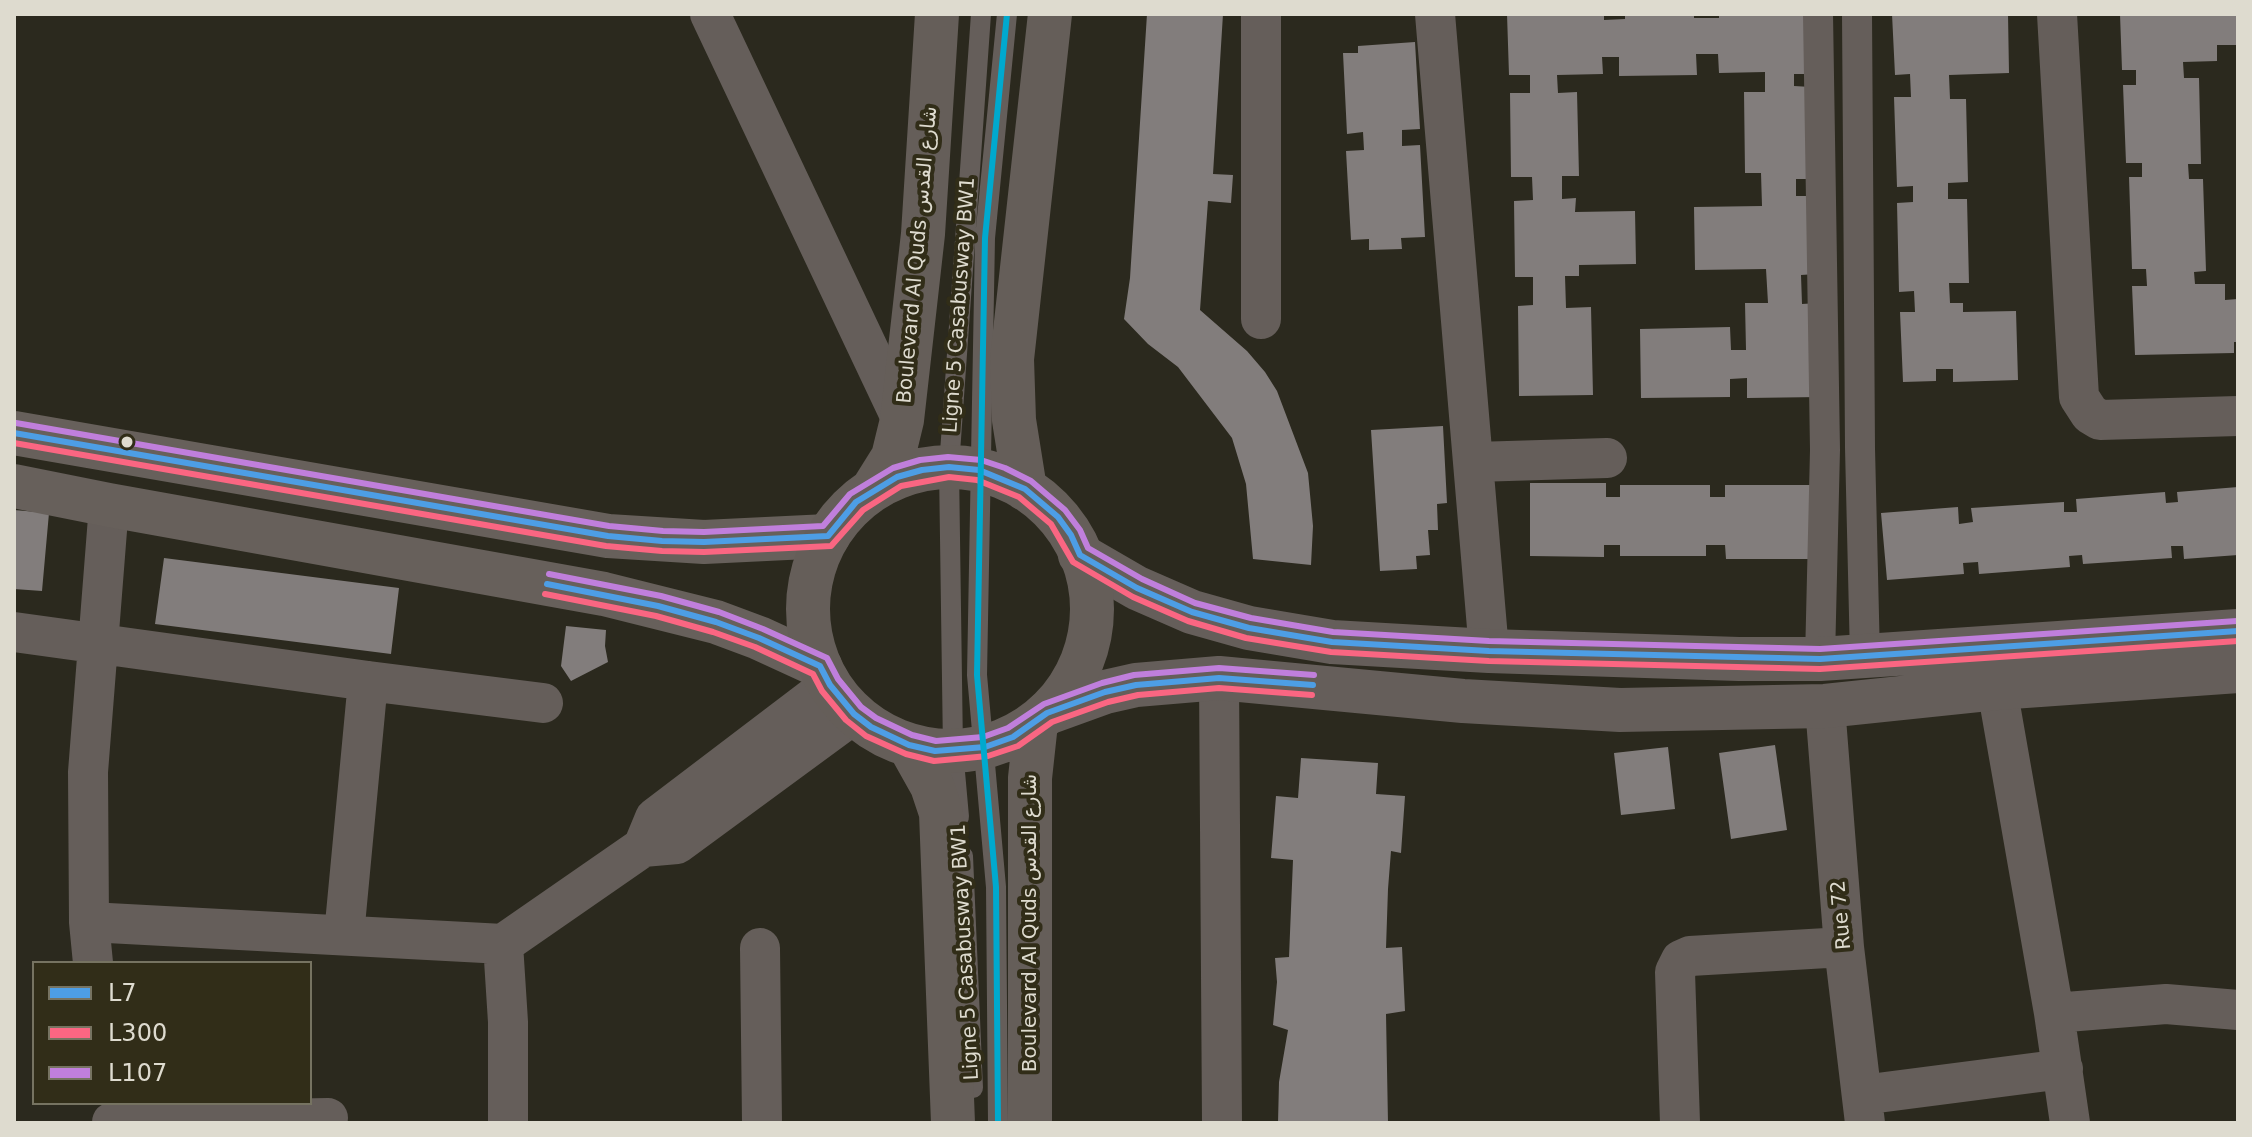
<!DOCTYPE html>
<html>
<head>
<meta charset="utf-8">
<style>
	body { margin:0 }
	#map { position:relative; width:2252px; height:1137px; overflow:hidden; background:#2b291e; font-family:"DejaVu Sans",sans-serif }
	canvas { display:block }
	.frame { position:absolute; inset:0; border:16px solid #dedbcf; pointer-events:none }
	.legend { position:absolute; left:32px; top:961px; width:280px; height:144px; box-sizing:border-box; background:#312d18; border:2px solid #767361; margin:0; padding:10px 14px; list-style:none; font-size:24px; color:#dedbcf }
	.legend li { display:flex; align-items:center; gap:16px; height:40px }
	.legend b { width:40px; border:2px solid #767361 }
</style>
</head>
<body>
<div id="map">
<canvas width="2252" height="1137"></canvas>
<div class="frame"></div>
<ul class="legend">
<li><b style="height:10px;background:#4d9ee5"></b>L7</li>
<li><b style="height:10px;background:#fa6682"></b>L300</li>
<li><b style="height:10px;background:#c07fdc"></b>L107</li>
</ul>
</div>
<script>
const ctx = document.querySelector('canvas').getContext('2d');
ctx.lineJoin = 'round';
function paint(path, color) {
  ctx.fillStyle = color;
  ctx.fill(path, 'evenodd');
}
function poly(rows) {
  const path = new Path2D();
  for (const r of rows) {
    if (r.length === 3) {
      path.moveTo(r[0] + r[2], r[1]);
      path.arc(r[0], r[1], r[2], 0, 2 * Math.PI);
      continue;
    }
    path.moveTo(r[0], r[1]);
    for (let i = 2; i < r.length; i += 2) path.lineTo(r[i], r[i + 1]);
  }
  return path;
}
function trace(path, color, width, dash) {
  ctx.strokeStyle = color;
  ctx.lineWidth = width;
  ctx.lineCap = dash ? 'butt' : 'round';
  ctx.setLineDash(dash || []);
  ctx.stroke(path);
}
function label(font, color, halo, rows, align = 'center') {
  ctx.font = font + ' "DejaVu Sans","Noto Naskh Arabic",sans-serif';
  ctx.lineWidth = 8;
  ctx.setLineDash([]);
  ctx.textBaseline = 'middle';
  ctx.strokeStyle = halo;
  ctx.fillStyle = color;
  for (const [text, x, y, turn = 0] of rows) {
    ctx.save();
    ctx.translate(x, y);
    ctx.rotate((+turn || 0) * Math.PI / 180);
    ctx.textAlign = isNaN(turn) ? turn : align;
    if (halo) ctx.strokeText(text, 0, 0);
    ctx.fillText(text, 0, 0);
    ctx.restore();
  }
}
const building = poly([
	[1147,14,1223,14,1213,174,1233,175,1231,203,1208,201,1200,310,1247,351,1265,372,1277,391,1308,473,1313,526,1311,565,1253,559,1246,484,1232,438,1178,367,1148,344,1124,319,1130,278],
	[1507,14,1604,14,1604,20,1625,19,1625,14,1694,14,1694,18,1719,18,1719,14,1809,14,1811,74,1794,74,1794,86,1811,87,1813,179,1796,179,1796,196,1815,196,1816,274,1801,275,1802,304,1818,303,1820,397,1747,398,1747,378,1730,379,1730,397,1641,398,1640,329,1730,327,1731,350,1746,350,1745,303,1768,303,1766,269,1695,270,1694,207,1762,206,1761,173,1745,173,1744,92,1765,92,1765,72,1719,73,1718,54,1696,54,1697,75,1619,76,1619,57,1602,57,1603,74,1557,75,1558,93,1577,92,1579,176,1562,176,1562,199,1576,198,1575,212,1635,211,1636,264,1579,265,1579,276,1565,276,1566,308,1591,307,1593,395,1519,396,1518,306,1533,305,1533,277,1515,277,1514,201,1533,200,1532,177,1511,177,1510,93,1530,93,1530,75,1509,75],
	[1892,14,2008,14,2009,73,1949,75,1950,99,1966,99,1968,182,1948,183,1948,199,1967,199,1969,283,1949,283,1950,303,1963,303,1963,312,2016,311,2018,380,1953,382,1953,369,1936,369,1936,381,1903,382,1900,312,1915,312,1914,291,1899,292,1897,203,1913,202,1913,186,1897,187,1894,97,1911,97,1910,74,1895,75],
	[2120,14,2238,14,2238,45,2217,45,2217,61,2183,62,2184,78,2199,78,2201,164,2188,164,2189,179,2203,179,2206,271,2194,272,2195,284,2225,284,2225,300,2238,299,2238,342,2234,342,2234,353,2135,355,2132,286,2147,286,2146,269,2132,269,2129,177,2142,177,2142,163,2126,163,2123,85,2136,85,2136,70,2122,70],
	[1415,42,1420,129,1402,130,1402,146,1420,145,1425,237,1401,238,1402,249,1369,250,1369,239,1351,240,1346,151,1364,150,1363,132,1347,134,1343,53,1358,53,1358,46],
	[1443,426,1447,503,1437,504,1438,530,1428,530,1430,555,1416,556,1417,569,1380,571,1371,430],
	[1530,483,1606,483,1606,497,1620,497,1620,485,1710,485,1710,497,1725,497,1725,485,1820,485,1819,559,1726,559,1725,545,1706,545,1706,556,1620,556,1620,545,1604,545,1604,557,1530,556],
	[2238,487,2238,555,2184,559,2183,546,2171,546,2172,558,2083,564,2082,555,2069,556,2070,567,1979,574,1978,562,1963,563,1964,574,1887,580,1881,513,1958,507,1959,524,1973,522,1971,508,2064,502,2064,512,2077,512,2076,499,2165,492,2166,503,2178,502,2177,492],
	[14,510,49,513,42,591,14,589],
	[164,558,399,588,391,654,155,624],
	[566,626,606,630,605,646,608,662,571,681,561,666],
	[1775,745,1787,830,1731,839,1719,753],
	[1668,747,1675,809,1621,815,1614,753],
	[1301,758,1378,763,1376,794,1405,796,1401,853,1391,851,1388,889,1386,948,1402,947,1405,1011,1386,1014,1388,1123,1278,1123,1279,1082,1288,1030,1273,1025,1277,982,1275,958,1289,957,1293,860,1271,858,1276,796,1298,798]
]);
const service = poly([
	[959,817,953,750,949,467,981,14],
	[963,856,973,1088],
	[998,1123,996,887,977,675,985,238,1007,14]
]);
const pedestrian = poly([
	[1818,14,1825,450,1820,659],
	[1857,14,1860,448,1865,657]
]);
const minor = poly([
	[710,14,902,420],
	[1261,14,1261,319],
	[1435,14,1489,651],
	[2057,14,2079,397,2090,414,2100,420,2238,416],
	[1475,462,1607,458],
	[14,632,368,681,543,703],
	[1219,678,1222,1123],
	[1997,688,2054,1013,2070,1123],
	[1825,706,1844,947,1865,1123],
	[643,847,655,818,830,685],
	[89,922,503,944,643,847,677,844,854,714],
	[344,935,368,681],
	[503,944,508,1022,508,1123],
	[760,948,762,1123],
	[93,963,89,922,88,772,109,505],
	[2054,1013,2166,1004,2238,1010],
	[1862,1095,2063,1069],
	[112,1122,328,1118],
	[1680,1123,1675,972,1681,960,1690,956,1844,947]
]);
const tertiary = poly([
	[1080,555,1137,588,1192,612,1249,628,1332,642,1489,651,1739,659,1820,659,2238,631],
	[1047,713,1105,692,1136,685,1219,678,1463,701,1620,710,1825,706,1997,688,2238,671]
]);
const secondary = poly([
	[14,433,608,536,704,542,828,536],
	[14,486,109,505,604,594,716,622,759,638,820,666]
]);
const primary = poly([
	[950,609,142],
	[873,489,893,457,902,420,923,234,937,14],
	[1025,489,1014,420,1012,359,1050,14],
	[909,745,932,786,941,813,953,1123],
	[1030,1123,1030,778,1036,723]
]);
const bus1 = poly([
	[14,433,608,536,662,541,704,542,828,536,856,502,897,477,922,470,949,467,979,470,1025,489,1058,517,1071,535,1080,555,1137,588,1192,612,1249,628,1332,642,1489,651,1820,659,2238,631],
	[547,584,658,606,716,622,759,638,820,666,830,685,854,714,871,727,909,745,935,751,985,747,1013,737,1047,713,1105,692,1136,685,1219,678,1313,685]
]);
const bus2 = poly([
	[14,443,606,546,662,551,704,552,831,546,863,510,901,486,949,477,977,480,1019,497,1051,524,1073,562,1133,597,1188,621,1246,638,1331,652,1489,661,1820,669,2238,641],
	[545,594,656,616,713,632,755,647,813,674,822,691,846,720,866,736,906,754,934,761,988,756,1018,746,1052,722,1108,702,1138,695,1219,688,1312,695]
]);
const bus3 = poly([
	[16,423,609,526,663,531,704,532,823,526,850,494,893,468,920,460,948,457,981,460,1005,468,1031,481,1065,510,1080,530,1088,548,1142,579,1195,603,1251,618,1333,632,1489,641,1820,649,2237,621],
	[549,574,661,596,719,612,763,629,827,658,838,679,861,707,876,718,912,735,936,741,983,737,1008,728,1044,704,1102,683,1134,675,1219,668,1314,675]
]);
const bus4 = poly([
	[998,1123,996,887,977,675,985,238,1007,14]
]);
const markers = [
	[127,442,7,"#dedbcf"]
];
const streetNames = [
	["Boulevard Al Quds شارع القدس",918,255,-85],
	["Ligne 5 Casabusway BW1",960,305,-86],
	["Rue 72",1842,915,-95],
	["Boulevard Al Quds شارع القدس",1031,923,-90],
	["Ligne 5 Casabusway BW1",966,952,-93]
];
paint(building, '#827d7c');
trace(service, '#655e5a', 20);
trace(pedestrian, '#655e5a', 30);
trace(minor, '#655e5a', 40);
trace(tertiary, '#655e5a', 44);
trace(secondary, '#67605b', 44);
trace(primary, '#655e59', 44);
trace(bus1, '#4d9ee5', 6);
trace(bus2, '#fa6682', 6);
trace(bus3, '#c07fdc', 6);
trace(bus4, '#00a9ce', 6);
for (const [x, y, r, color] of markers) {
  const dot = new Path2D();
  dot.arc(x, y, r, 0, 2 * Math.PI);
  ctx.fillStyle = color;
  ctx.fill(dot);
  trace(dot, '#312d18', 3);
}
label('20px', '#dedbcf', '#312d18', streetNames);
</script>
</body>
</html>
